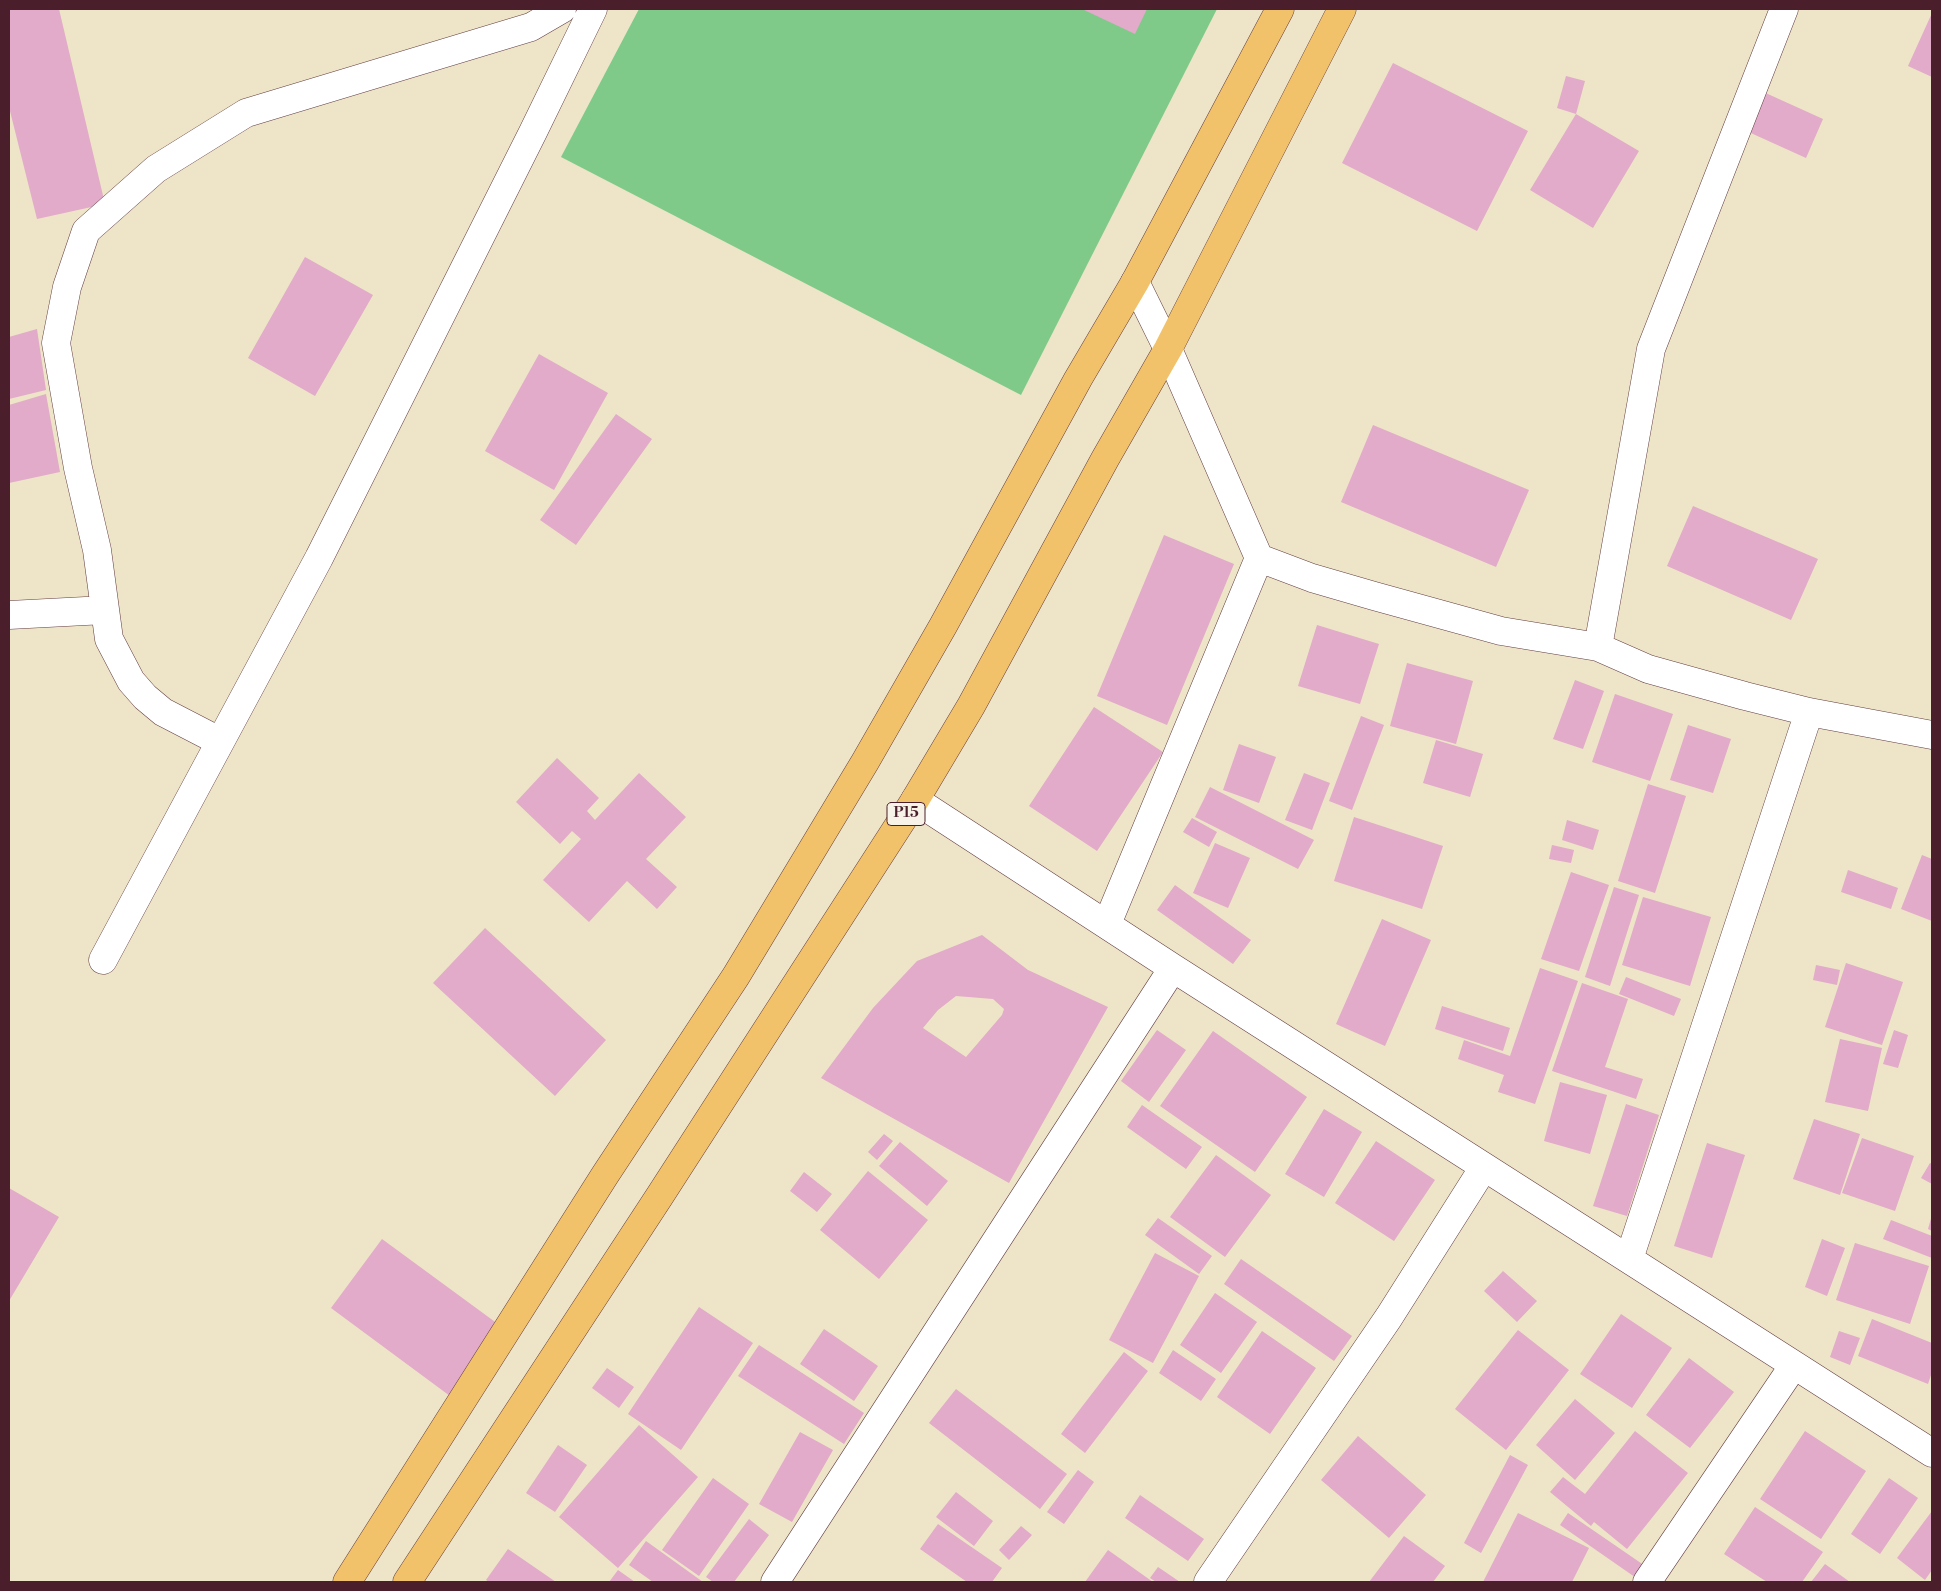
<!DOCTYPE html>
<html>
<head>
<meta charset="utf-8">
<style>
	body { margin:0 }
	#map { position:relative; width:1941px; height:1591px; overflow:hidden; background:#eee4c7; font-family:"Libre Bodoni",serif }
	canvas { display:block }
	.frame { position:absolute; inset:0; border:10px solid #4a1f2b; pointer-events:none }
</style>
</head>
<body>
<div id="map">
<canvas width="1941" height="1591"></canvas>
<div class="frame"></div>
</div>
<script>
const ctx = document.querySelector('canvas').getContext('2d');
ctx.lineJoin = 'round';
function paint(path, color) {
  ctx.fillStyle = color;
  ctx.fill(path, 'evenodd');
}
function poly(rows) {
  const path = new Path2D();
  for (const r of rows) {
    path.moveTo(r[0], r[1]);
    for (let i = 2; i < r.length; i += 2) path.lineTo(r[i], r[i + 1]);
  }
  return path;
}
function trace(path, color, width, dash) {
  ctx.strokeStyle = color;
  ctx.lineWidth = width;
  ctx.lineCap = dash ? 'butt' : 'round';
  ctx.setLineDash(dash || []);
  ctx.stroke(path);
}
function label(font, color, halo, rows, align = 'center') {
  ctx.font = font + ' "Libre Bodoni",serif';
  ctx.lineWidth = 4.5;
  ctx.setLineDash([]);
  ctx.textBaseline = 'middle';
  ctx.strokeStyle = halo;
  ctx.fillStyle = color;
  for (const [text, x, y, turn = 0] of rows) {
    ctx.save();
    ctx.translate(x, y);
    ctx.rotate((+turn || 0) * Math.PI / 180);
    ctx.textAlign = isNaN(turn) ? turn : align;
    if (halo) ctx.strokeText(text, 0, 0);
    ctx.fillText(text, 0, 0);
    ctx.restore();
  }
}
const green = poly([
	[639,9,1217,9,1021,395,561,157]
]);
const building = poly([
	[9,9,59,9,105,204,37,219,9,107],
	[1082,9,1147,9,1135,34],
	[1932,13,1932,77,1908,66],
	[1393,63,1528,131,1477,231,1342,163],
	[1566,76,1585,81,1576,114,1557,108],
	[1759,90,1823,119,1806,158,1742,129],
	[1576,114,1639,151,1593,228,1530,190],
	[305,257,373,295,315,396,248,358],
	[37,329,46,390,9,399,9,337],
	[539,354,608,393,554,490,485,451],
	[46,394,60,472,9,483,9,405],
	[616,414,652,439,576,545,540,520],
	[1373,425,1529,490,1496,567,1341,502],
	[1693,506,1818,559,1791,620,1667,566],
	[1164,535,1234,564,1167,725,1097,696],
	[1317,625,1379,644,1360,704,1298,686],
	[1407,663,1473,681,1456,744,1390,726],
	[1575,680,1604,691,1583,749,1553,739],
	[1615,694,1673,714,1650,781,1592,762],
	[1094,707,1163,752,1097,851,1029,806],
	[1361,716,1384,725,1352,810,1329,801],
	[1688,725,1731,739,1713,793,1670,780],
	[1436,740,1483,754,1470,797,1423,783],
	[1239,744,1276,757,1259,803,1223,790],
	[557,758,599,798,587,811,595,820,639,773,686,817,646,859,677,887,657,909,627,881,589,922,543,880,581,839,572,831,560,844,516,802],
	[1304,773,1330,783,1312,830,1285,820],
	[1648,784,1686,796,1655,893,1618,881],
	[1210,787,1314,840,1298,869,1195,817],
	[1354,817,1443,846,1422,909,1334,881],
	[1192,818,1217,832,1209,847,1183,832],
	[1567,820,1599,830,1593,850,1562,840],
	[1215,843,1250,858,1228,908,1193,893],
	[1552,845,1574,850,1571,863,1549,859],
	[1922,855,1932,859,1932,921,1901,909],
	[1848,870,1898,888,1891,909,1841,892],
	[1571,872,1609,885,1579,971,1541,959],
	[1175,885,1251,940,1233,964,1157,910],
	[1614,887,1639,895,1610,986,1585,977],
	[1643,897,1711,917,1690,986,1622,965],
	[1382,919,1431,940,1385,1046,1336,1024],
	[485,928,606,1040,555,1096,433,983],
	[982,935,1028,970,1108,1007,1009,1183,821,1078,873,1008,917,961],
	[956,996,993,999,1004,1009,1002,1015,966,1057,923,1028,938,1010],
	[1846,963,1903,982,1882,1045,1825,1027],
	[1816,965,1840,970,1837,985,1813,980],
	[1540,968,1578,981,1535,1104,1498,1092,1504,1075,1458,1059,1464,1040,1510,1056],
	[1626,977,1681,999,1674,1016,1619,994],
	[1582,983,1628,999,1605,1067,1643,1079,1636,1099,1552,1071],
	[1442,1006,1510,1028,1503,1051,1435,1029],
	[1157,1030,1186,1050,1149,1102,1121,1081],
	[1894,1030,1908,1035,1898,1068,1883,1064],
	[1213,1031,1307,1097,1255,1172,1160,1106],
	[1840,1039,1882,1048,1868,1111,1825,1102],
	[1560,1082,1607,1095,1590,1154,1544,1141],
	[1626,1104,1659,1115,1627,1216,1593,1206],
	[1142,1105,1202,1147,1186,1169,1127,1127],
	[1324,1109,1362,1132,1324,1197,1285,1174],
	[1814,1119,1860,1134,1840,1195,1793,1179],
	[884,1134,893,1141,877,1160,868,1152],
	[1862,1138,1914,1156,1895,1211,1842,1193],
	[1376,1141,1435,1180,1394,1241,1335,1203],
	[900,1142,948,1181,927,1206,879,1166],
	[1707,1143,1745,1155,1712,1258,1674,1246],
	[1216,1155,1271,1195,1225,1257,1170,1217],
	[1930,1163,1932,1164,1932,1184,1921,1178],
	[868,1171,928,1220,879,1279,820,1230],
	[804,1172,832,1194,817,1212,790,1191],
	[9,1188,59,1217,9,1301],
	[1932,1215,1932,1231,1928,1229],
	[1158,1218,1212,1256,1199,1274,1145,1235],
	[1891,1220,1932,1236,1932,1258,1883,1239],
	[382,1239,502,1327,450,1396,331,1308],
	[1822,1239,1845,1248,1827,1296,1805,1287],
	[1855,1243,1929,1266,1910,1324,1836,1300],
	[1155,1253,1199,1276,1153,1363,1109,1340],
	[1241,1259,1352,1336,1334,1361,1224,1284],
	[1503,1271,1537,1301,1517,1322,1484,1291],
	[1215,1293,1257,1322,1221,1373,1180,1345],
	[699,1307,753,1343,681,1450,628,1414],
	[1621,1314,1672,1348,1632,1408,1580,1374],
	[1872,1319,1932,1343,1932,1372,1928,1384,1858,1356],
	[824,1329,878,1366,854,1401,800,1364],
	[1518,1330,1569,1370,1506,1450,1455,1409],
	[1262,1331,1316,1368,1270,1434,1217,1397],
	[1839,1331,1860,1338,1850,1365,1830,1357],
	[759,1345,864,1413,844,1444,738,1376],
	[1173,1350,1216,1379,1201,1401,1159,1373],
	[1124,1352,1148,1371,1085,1453,1061,1434],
	[1689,1358,1734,1392,1690,1448,1646,1415],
	[607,1368,634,1387,619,1408,592,1388],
	[956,1389,1067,1474,1040,1509,929,1423],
	[1575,1399,1615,1433,1575,1480,1536,1445],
	[639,1425,698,1477,618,1568,559,1517],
	[1635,1431,1688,1473,1627,1549,1594,1522,1591,1526,1550,1492,1563,1477,1585,1494],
	[1805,1431,1866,1471,1821,1539,1760,1499],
	[800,1432,833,1450,792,1522,759,1504],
	[1358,1436,1426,1495,1389,1538,1321,1480],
	[558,1445,587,1465,555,1512,526,1493],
	[1510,1455,1528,1465,1481,1553,1464,1543],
	[1078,1470,1094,1482,1064,1524,1047,1512],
	[713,1478,749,1504,699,1576,662,1550],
	[1889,1478,1918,1498,1880,1554,1851,1534],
	[956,1492,993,1521,974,1546,936,1517],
	[1140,1495,1204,1539,1188,1561,1125,1518],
	[1755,1507,1823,1552,1802,1582,1767,1582,1724,1554],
	[1932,1511,1932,1570,1925,1580,1897,1558],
	[1518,1513,1589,1548,1572,1582,1483,1582],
	[1568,1513,1651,1570,1642,1582,1560,1525],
	[749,1519,769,1535,734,1582,713,1582,706,1577],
	[938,1524,1002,1568,992,1582,967,1582,920,1549],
	[1021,1526,1032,1535,1009,1560,999,1550],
	[1404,1536,1445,1566,1433,1582,1369,1582],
	[646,1541,703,1582,653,1582,629,1565],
	[508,1549,556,1582,489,1582,486,1580],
	[1108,1550,1153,1582,1085,1582],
	[1825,1564,1850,1582,1811,1582],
	[1158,1567,1180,1582,1156,1582,1150,1578],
	[618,1570,635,1582,609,1582]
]);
const minor = poly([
	[1135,282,1168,349,1259,558,1312,578,1374,596,1501,631,1598,647,1648,669,1745,696,1809,712,1932,735],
	[9,615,105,610],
	[1598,647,1651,349,1784,9],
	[219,741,163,712,145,697,131,681,109,639,97,550,78,468,56,343,67,287,86,231,156,169,246,113,531,27,562,9],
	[915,800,1173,968,1932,1453],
	[1107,924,1259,558],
	[103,960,319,558,533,132,593,9],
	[1629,1259,1809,712],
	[775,1582,1173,968],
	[1208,1582,1389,1317,1484,1167],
	[1647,1582,1794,1365]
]);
const major = poly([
	[347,1582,605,1175,736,976,865,762,943,626,1078,379,1135,282,1280,9],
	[407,1582,659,1197,915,800,971,706,1105,459,1168,349,1342,9]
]);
const shields = [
	[906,814,38]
];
const shieldNames = [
	["P15",906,814]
];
paint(green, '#7fca88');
paint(building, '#e1abc9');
trace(minor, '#633d42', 29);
trace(major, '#633d42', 29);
trace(minor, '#fff', 28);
trace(major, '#f2c26a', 28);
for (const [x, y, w] of shields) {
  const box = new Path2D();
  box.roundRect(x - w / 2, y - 11.5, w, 23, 4);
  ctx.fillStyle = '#f7f3e8';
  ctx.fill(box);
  trace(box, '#4a1f2b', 1);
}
label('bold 14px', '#4a1f2b', null, shieldNames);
</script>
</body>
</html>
